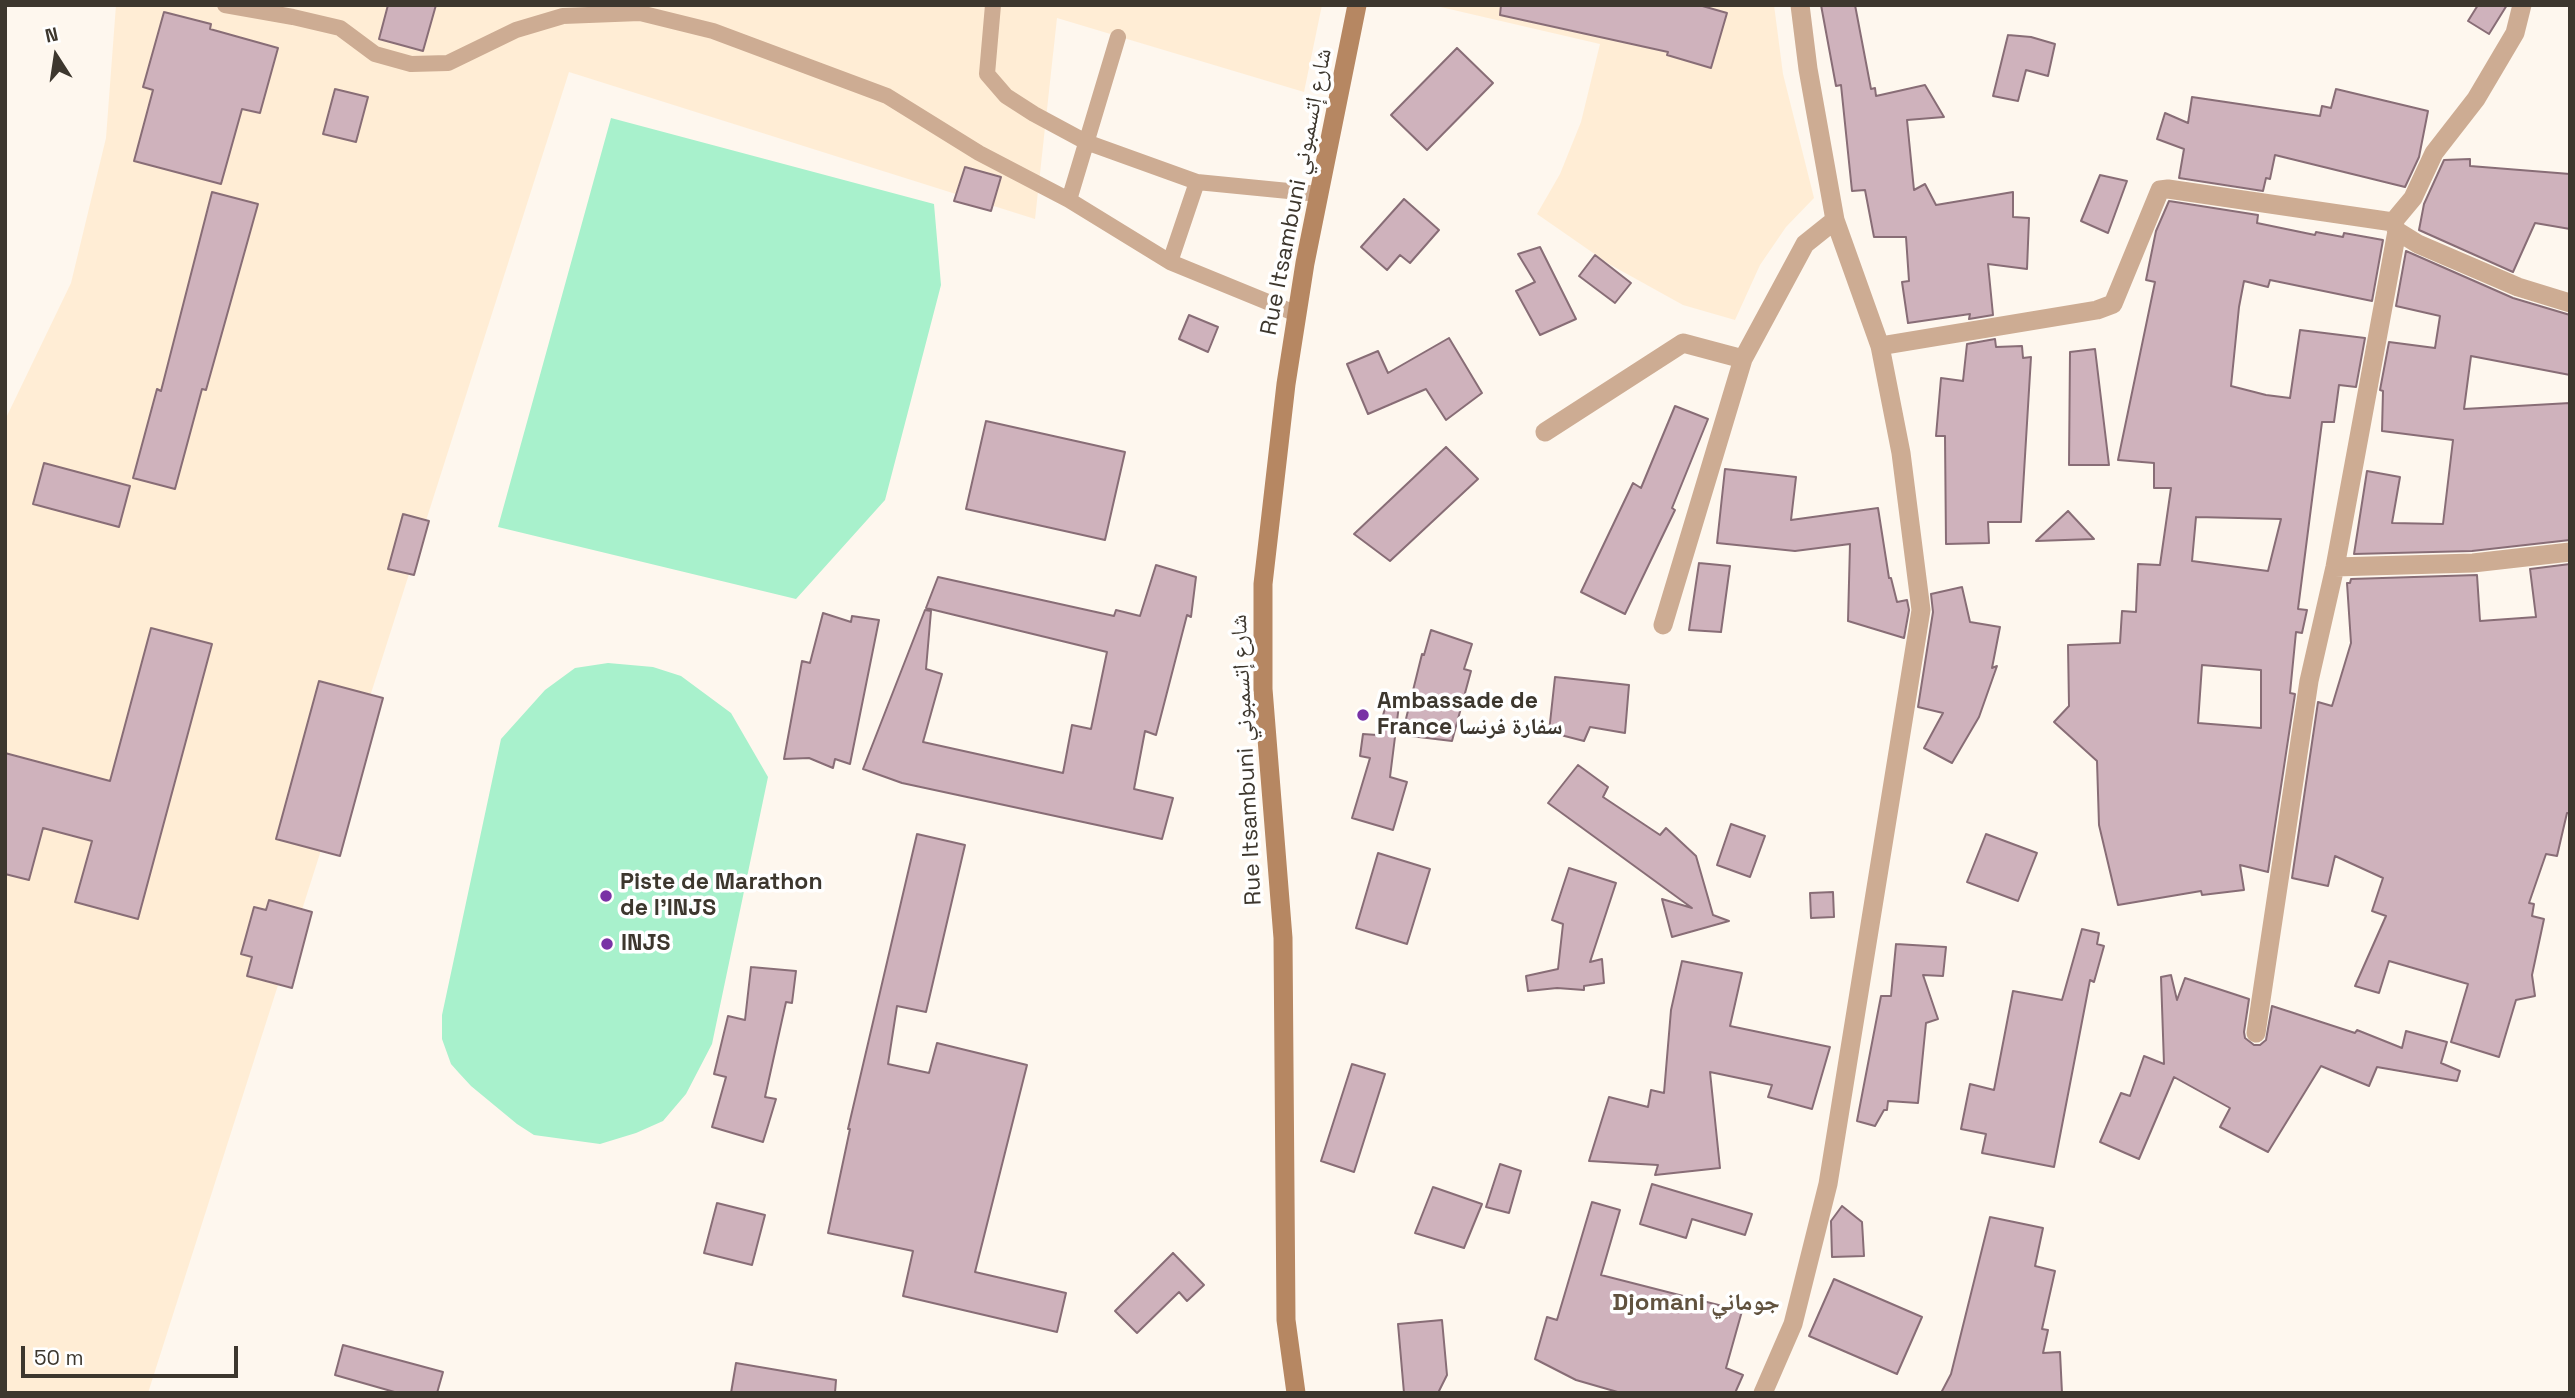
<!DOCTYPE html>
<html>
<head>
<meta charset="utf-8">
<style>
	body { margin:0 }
	#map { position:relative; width:2575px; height:1398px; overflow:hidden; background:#fef7ee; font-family:"Space Grotesk",sans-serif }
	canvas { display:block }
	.frame { position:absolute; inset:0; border:7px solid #3d372e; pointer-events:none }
	.north { position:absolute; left:21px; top:21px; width:70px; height:70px; -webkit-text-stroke:5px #fff; paint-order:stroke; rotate:348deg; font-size:19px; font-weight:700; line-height:28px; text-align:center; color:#3d372e }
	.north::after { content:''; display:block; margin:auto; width:24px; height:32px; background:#3d372e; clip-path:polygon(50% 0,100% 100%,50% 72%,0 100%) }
	.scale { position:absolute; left:21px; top:1346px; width:217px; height:32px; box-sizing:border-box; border:4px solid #3d372e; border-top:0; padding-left:9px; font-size:21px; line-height:24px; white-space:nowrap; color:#3d372e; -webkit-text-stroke:5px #fff; paint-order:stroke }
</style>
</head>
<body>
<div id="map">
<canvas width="2575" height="1398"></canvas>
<div class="frame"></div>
<div class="north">N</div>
<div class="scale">50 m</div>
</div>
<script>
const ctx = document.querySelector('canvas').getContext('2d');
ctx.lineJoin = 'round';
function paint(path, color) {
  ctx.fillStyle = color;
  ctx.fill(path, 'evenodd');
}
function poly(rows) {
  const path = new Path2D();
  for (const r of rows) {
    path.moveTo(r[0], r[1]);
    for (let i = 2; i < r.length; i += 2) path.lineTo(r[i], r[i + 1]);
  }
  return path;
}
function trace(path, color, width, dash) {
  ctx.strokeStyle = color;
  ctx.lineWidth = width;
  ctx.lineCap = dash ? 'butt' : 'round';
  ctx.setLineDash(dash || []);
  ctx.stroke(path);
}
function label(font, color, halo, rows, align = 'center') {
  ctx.font = font + ' "Space Grotesk","Noto Naskh Arabic",sans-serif';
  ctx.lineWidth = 7;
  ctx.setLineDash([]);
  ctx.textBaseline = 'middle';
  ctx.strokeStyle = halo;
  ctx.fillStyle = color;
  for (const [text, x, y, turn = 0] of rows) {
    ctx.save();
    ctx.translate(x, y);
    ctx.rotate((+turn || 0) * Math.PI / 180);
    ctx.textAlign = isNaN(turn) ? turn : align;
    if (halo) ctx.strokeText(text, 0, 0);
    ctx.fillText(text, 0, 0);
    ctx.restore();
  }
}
const built = poly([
	[116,5,1322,5,1304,92,1057,18,1035,219,569,72,148,1393,5,1393,5,420,71,283,106,138],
	[1432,5,1774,5,1783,74,1814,198,1786,227,1760,265,1735,320,1683,305,1609,264,1537,214,1560,174,1581,122,1600,44]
]);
const green = poly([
	[611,118,934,204,941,285,885,500,796,599,498,527],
	[608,663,653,667,681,676,731,713,768,777,712,1044,686,1094,663,1121,636,1133,600,1144,534,1135,517,1124,471,1086,459,1073,451,1064,442,1039,442,1015,501,739,545,690,575,668]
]);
const building = poly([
	[388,5,436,5,423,51,379,39,388,5],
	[1501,5,1699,5,1727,13,1711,68,1667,55,1668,52,1500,15,1501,5],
	[1821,5,1855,5,1871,89,1875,88,1876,96,1925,85,1944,117,1907,120,1914,190,1925,184,1936,205,2013,192,2013,217,2029,218,2027,269,1988,264,1993,315,1969,319,1970,314,1908,323,1902,282,1909,281,1906,237,1874,237,1865,190,1852,191,1841,85,1836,86,1821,5],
	[2478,5,2507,5,2489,34,2468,21,2478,5],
	[164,12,211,24,210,29,278,48,260,113,242,109,221,184,134,161,153,90,143,87,164,12],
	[2008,35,2031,37,2055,44,2048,76,2026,70,2018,101,1993,96,2008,35],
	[1457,48,1493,83,1427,150,1391,115,1457,48],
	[335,89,368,97,356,142,323,134,335,89],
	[2336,89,2428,111,2419,157,2405,187,2275,155,2270,179,2266,178,2263,191,2179,178,2184,149,2157,139,2165,113,2188,123,2192,97,2320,116,2322,106,2331,108,2336,89],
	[2470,159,2470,166,2570,174,2570,229,2535,223,2513,272,2419,230,2424,204,2444,160,2470,159],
	[965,167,1001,177,991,211,954,201,965,167],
	[2100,175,2127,181,2108,233,2081,221,2100,175],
	[212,192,258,204,206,390,202,389,175,489,133,478,157,389,161,391,212,192],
	[1404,199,1439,230,1410,263,1400,255,1387,270,1361,247,1404,199],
	[2169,201,2258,215,2257,223,2315,235,2316,232,2343,237,2344,233,2383,240,2372,301,2270,280,2268,287,2244,281,2239,307,2231,386,2266,395,2290,398,2300,330,2365,338,2356,387,2339,385,2334,422,2322,422,2298,609,2307,610,2302,633,2296,632,2290,693,2295,694,2268,872,2240,865,2244,890,2202,895,2201,891,2118,905,2099,825,2097,761,2054,722,2069,706,2068,645,2120,643,2122,611,2136,612,2138,564,2160,565,2171,488,2154,488,2154,463,2118,460,2155,282,2146,280,2156,231,2169,201],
	[2196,517,2281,519,2268,571,2192,561,2196,517],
	[2202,665,2261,670,2261,728,2198,723,2202,665],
	[1540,247,1576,319,1540,335,1516,291,1535,282,1518,254,1540,247],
	[2406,251,2513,298,2570,315,2570,375,2471,356,2464,409,2570,403,2570,540,2472,551,2354,554,2367,471,2400,477,2392,523,2443,524,2453,440,2382,431,2383,391,2380,390,2389,342,2435,348,2440,316,2396,306,2406,251],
	[1595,255,1631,283,1615,303,1579,276,1595,255],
	[1189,315,1218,327,1208,352,1179,339,1189,315],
	[1449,338,1482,393,1446,420,1426,389,1368,414,1347,364,1378,351,1388,373,1449,338],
	[1995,339,1996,347,2022,346,2023,358,2031,357,2021,522,1988,522,1989,543,1946,544,1945,436,1936,436,1941,378,1963,381,1967,344,1995,339],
	[2095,349,2109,465,2069,465,2070,352,2095,349],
	[1675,406,1708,419,1672,508,1675,510,1625,614,1581,592,1633,483,1641,488,1675,406],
	[986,421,1125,452,1105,540,966,509,986,421],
	[1446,447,1478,479,1390,561,1354,534,1446,447],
	[44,463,130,486,119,527,33,504,44,463],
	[1725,469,1796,477,1791,520,1878,508,1889,578,1891,578,1897,602,1907,600,1909,610,1904,638,1848,621,1850,544,1795,551,1717,543,1725,469],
	[2068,511,2094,539,2036,541,2068,511],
	[403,514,429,521,414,575,388,569,403,514],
	[1699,563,1730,566,1721,632,1689,630,1699,563],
	[2570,564,2570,813,2567,813,2557,856,2546,854,2529,903,2534,904,2532,916,2544,919,2532,975,2535,996,2516,1000,2499,1057,2451,1042,2468,984,2389,961,2379,993,2355,986,2386,916,2372,911,2383,878,2335,856,2328,886,2292,878,2318,702,2332,706,2351,643,2347,583,2350,583,2351,579,2477,575,2480,621,2536,617,2530,569,2570,564],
	[1156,565,1196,577,1191,617,1187,615,1156,735,1145,731,1134,789,1173,798,1162,839,902,783,863,769,925,610,931,611,926,669,942,674,923,742,1063,773,1072,725,1091,729,1107,652,926,608,938,577,1114,616,1116,610,1140,616,1156,565],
	[1962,587,1970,622,2000,627,1992,668,1997,666,1979,717,1952,763,1924,748,1943,713,1918,707,1933,612,1931,594,1962,587],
	[823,613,851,622,852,616,879,620,850,764,835,759,833,768,809,758,784,759,802,661,810,663,823,613],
	[151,628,212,644,138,919,75,902,92,841,43,828,29,880,5,874,5,753,110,781,151,628],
	[1431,630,1472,644,1464,669,1471,671,1452,741,1402,735,1422,654,1424,655,1431,630],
	[1555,677,1629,685,1625,733,1590,727,1584,741,1549,732,1555,677],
	[319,681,383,698,340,856,276,839,319,681],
	[1387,702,1399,705,1390,777,1407,782,1393,830,1352,818,1370,758,1360,756,1363,734,1377,735,1387,702],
	[1578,765,1608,787,1603,797,1660,835,1666,828,1696,856,1713,915,1729,921,1672,937,1662,899,1692,908,1548,803,1578,765],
	[1731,824,1765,836,1750,877,1717,865,1731,824],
	[917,834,965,845,926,1012,897,1006,888,1064,929,1073,937,1043,1027,1065,975,1272,1066,1293,1057,1332,903,1296,913,1251,828,1233,850,1129,848,1129,917,834],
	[1986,834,2037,853,2018,901,1967,882,1986,834],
	[1378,853,1430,869,1407,944,1356,928,1378,853],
	[1569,868,1616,883,1590,962,1602,959,1604,983,1584,986,1584,990,1557,988,1528,991,1526,976,1558,969,1563,924,1552,920,1569,868],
	[1833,892,1834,917,1811,918,1810,893,1833,892],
	[269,900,312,912,292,988,247,976,252,957,241,954,254,907,266,910,269,900],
	[2082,929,2099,933,2097,944,2104,946,2094,982,2090,980,2054,1167,1982,1153,1986,1134,1961,1129,1970,1084,1994,1090,2013,991,2062,1000,2082,929],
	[1896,944,1946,947,1943,976,1923,975,1938,1019,1926,1023,1918,1103,1888,1101,1887,1110,1884,1110,1875,1126,1857,1121,1881,996,1891,996,1896,944],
	[1682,961,1742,973,1730,1026,1830,1047,1812,1109,1768,1097,1772,1085,1710,1072,1720,1168,1655,1175,1658,1165,1589,1161,1609,1097,1648,1107,1651,1090,1664,1093,1671,1010,1682,961],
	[751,967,796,971,792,1003,786,1002,765,1097,776,1099,763,1142,712,1127,726,1077,714,1074,728,1016,745,1020,751,967],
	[2171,975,2177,1000,2185,978,2249,999,2244,1032,2245,1038,2254,1045,2260,1045,2266,1040,2272,1006,2355,1033,2357,1030,2402,1048,2406,1031,2447,1042,2441,1063,2460,1071,2457,1081,2377,1067,2369,1086,2321,1066,2268,1152,2220,1127,2230,1108,2174,1077,2139,1159,2100,1142,2121,1093,2130,1096,2144,1056,2164,1064,2161,977,2171,975],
	[1352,1064,1385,1074,1354,1172,1321,1161,1352,1064],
	[1500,1164,1521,1171,1509,1213,1486,1207,1500,1164],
	[1652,1184,1752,1214,1745,1235,1692,1219,1686,1238,1640,1224,1652,1184],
	[1433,1187,1482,1204,1464,1248,1415,1233,1433,1187],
	[1592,1202,1620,1210,1601,1275,1742,1311,1726,1368,1743,1375,1735,1393,1621,1393,1576,1380,1535,1359,1547,1317,1557,1320,1592,1202],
	[717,1203,765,1215,752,1265,704,1253,717,1203],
	[1842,1206,1862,1222,1864,1256,1832,1257,1831,1221,1842,1206],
	[1990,1217,2043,1228,2035,1266,2055,1271,2042,1329,2048,1330,2043,1353,2060,1352,2062,1393,1941,1393,1951,1374,1990,1217],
	[1173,1253,1204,1285,1187,1301,1179,1292,1137,1333,1115,1311,1173,1253],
	[1834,1279,1922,1317,1897,1374,1809,1336,1834,1279],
	[1442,1320,1447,1375,1438,1393,1404,1393,1398,1324,1442,1320],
	[343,1345,443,1372,437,1393,398,1393,335,1375,343,1345],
	[736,1363,836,1380,835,1393,731,1393,736,1363]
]);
const service = poly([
	[225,5,293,17,340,28,375,54,411,64,448,63,516,30,563,16,640,13,713,31,887,96,979,153,1069,200,1170,262,1297,314],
	[993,5,987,74,1006,96,1034,114,1086,142,1197,182,1319,194],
	[1069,200,1118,37],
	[1170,262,1197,182]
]);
const minor = poly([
	[2397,231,2418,244,2518,287,2570,303],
	[1880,346,2097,310,2113,304,2160,190,2168,189,2393,222],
	[1545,432,1683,343,1743,359],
	[2335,567,2473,563,2570,552],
	[1663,625,1743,359,1805,244,1835,220],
	[2256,1033,2309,681,2335,567,2397,231,2393,222,2413,198,2434,153,2476,99,2515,33,2522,5],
	[1763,1393,1793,1324,1828,1184,1921,610,1901,453,1880,346,1835,220,1808,69,1800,5]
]);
const secondary = poly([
	[1296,1393,1286,1320,1283,938,1263,689,1263,584,1286,384,1305,263,1357,5]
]);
const markers = [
	[1363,715,7,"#7932a5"],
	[606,896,7,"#7932a5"],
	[607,944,7,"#7932a5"]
];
const streetNames = [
	["Rue Itsambuni شارع إتسمبوني",1297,192,-79],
	["Rue Itsambuni شارع إتسمبوني",1247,760,-93]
];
const poiNames = [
	["Ambassade de",1377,702],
	["France سفارة فرنسا",1377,728],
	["Piste de Marathon",620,883],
	["de l'INJS",620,909],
	["INJS",621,944]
];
const neighbourhoodNames = [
	["Djomani جوماني",1696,1303]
];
paint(built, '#ffedd5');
paint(green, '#a8f1cc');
paint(building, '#cfb2bc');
trace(building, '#886d76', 2);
trace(service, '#cdac93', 16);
trace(minor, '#cdac93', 19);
trace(secondary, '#b68762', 19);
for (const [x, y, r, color] of markers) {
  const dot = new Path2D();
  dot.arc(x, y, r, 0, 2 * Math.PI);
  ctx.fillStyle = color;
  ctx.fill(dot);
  trace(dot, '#fff', 2.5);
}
label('23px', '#3d372e', '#fff', streetNames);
label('bold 23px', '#3d372e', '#fff', poiNames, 'left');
label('bold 24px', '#61523f', '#fff', neighbourhoodNames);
</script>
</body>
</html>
